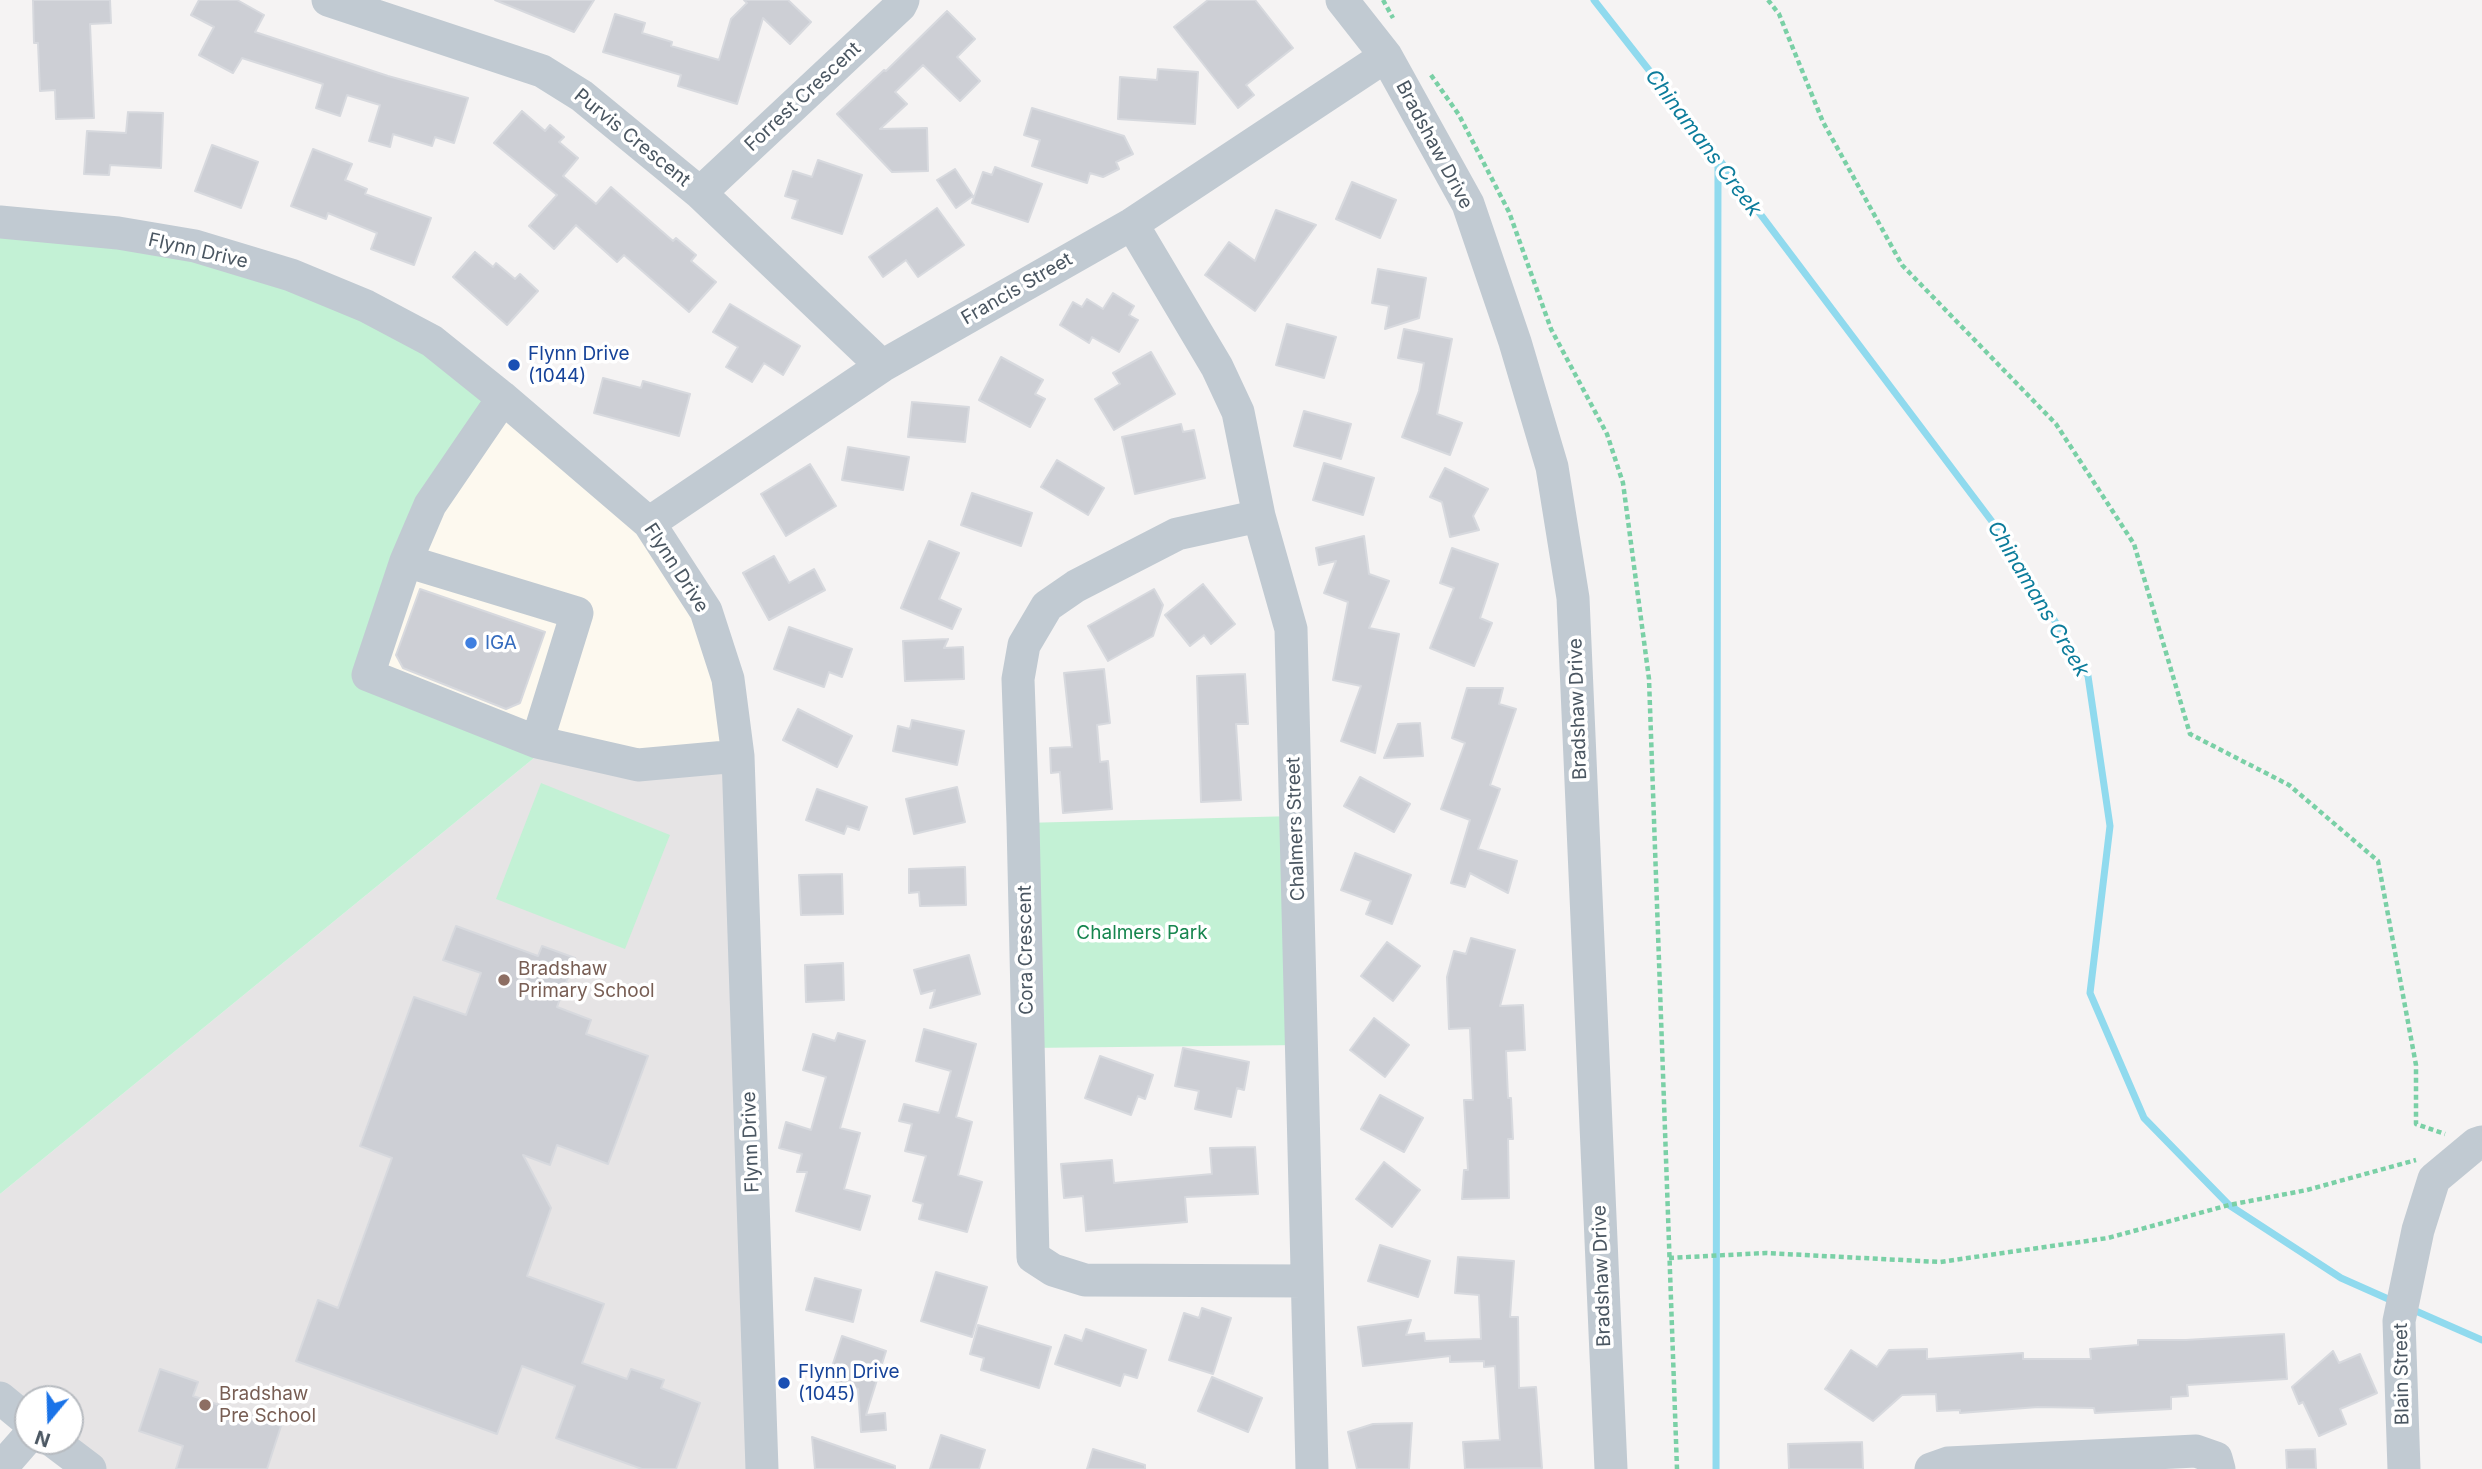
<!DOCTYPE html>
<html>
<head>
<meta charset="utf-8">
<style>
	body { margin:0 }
	#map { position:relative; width:2482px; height:1469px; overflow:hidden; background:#f5f3f3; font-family:Inter,sans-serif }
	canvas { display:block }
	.north { position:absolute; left:14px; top:1385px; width:70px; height:70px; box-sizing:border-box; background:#fff; border:2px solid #b7bbc0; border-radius:50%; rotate:199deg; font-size:19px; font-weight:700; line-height:28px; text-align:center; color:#4a5661 }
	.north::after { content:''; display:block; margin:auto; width:24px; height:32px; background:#1a73e8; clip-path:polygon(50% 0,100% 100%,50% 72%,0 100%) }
</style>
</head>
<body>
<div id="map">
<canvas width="2482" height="1469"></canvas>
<div class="north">N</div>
</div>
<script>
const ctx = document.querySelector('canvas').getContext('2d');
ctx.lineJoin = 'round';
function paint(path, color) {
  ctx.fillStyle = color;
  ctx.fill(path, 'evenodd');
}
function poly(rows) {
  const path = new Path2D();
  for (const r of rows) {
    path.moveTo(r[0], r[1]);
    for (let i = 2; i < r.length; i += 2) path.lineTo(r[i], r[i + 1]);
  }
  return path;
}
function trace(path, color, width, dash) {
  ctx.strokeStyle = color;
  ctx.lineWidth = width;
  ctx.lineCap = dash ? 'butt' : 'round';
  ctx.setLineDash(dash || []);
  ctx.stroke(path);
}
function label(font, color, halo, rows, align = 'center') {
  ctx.font = font + ' Inter,sans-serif';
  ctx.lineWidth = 7;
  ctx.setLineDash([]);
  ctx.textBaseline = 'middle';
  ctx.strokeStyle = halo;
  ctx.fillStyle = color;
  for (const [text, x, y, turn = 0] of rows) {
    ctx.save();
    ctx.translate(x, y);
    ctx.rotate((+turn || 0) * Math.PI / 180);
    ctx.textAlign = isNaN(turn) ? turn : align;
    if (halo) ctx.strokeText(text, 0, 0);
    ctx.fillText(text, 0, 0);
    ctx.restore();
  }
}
const commercial = poly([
	[503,398,649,523,706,611,738,756,638,765,368,675,406,561]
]);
const education = poly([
	[738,756,762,1469,90,1469,70,1441,70,1399,28,1399,28,1421,0,1398,0,1194,534,758]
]);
const green = poly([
	[0,222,291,275,503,398,430,505,368,675,534,758,0,1194],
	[541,783,670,835,625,949,496,899],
	[1295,816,1302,1045,1027,1048,1023,823]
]);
const stream = poly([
	[1594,0,1718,158,2006,540,2088,676,2110,826,2090,993,2144,1118,2229,1205,2341,1278,2395,1302],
	[2409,1308,2482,1340],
	[1716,1469,1718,158]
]);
const building = poly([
	[33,0,110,0,111,23,90,24,94,118,56,119,55,90,40,91,38,43,34,43,33,0],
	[199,0,237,0,264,15,255,32,388,76,468,98,454,143,435,137,432,146,393,134,390,147,369,141,380,105,347,95,340,116,316,108,323,84,242,58,233,73,199,55,214,27,191,15,199,0],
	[495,0,594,0,574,32,495,0],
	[744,0,788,0,811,22,790,44,763,18,737,104,678,86,681,75,603,52,615,14,645,23,642,33,672,42,671,46,719,60,731,19,747,3,744,0],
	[1208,0,1255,0,1293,48,1246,85,1254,95,1238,108,1174,27,1208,0],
	[947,11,975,39,957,57,980,81,960,101,923,65,895,92,907,104,880,129,927,128,928,171,892,172,837,114,884,70,886,71,947,11],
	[1158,69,1198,72,1195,124,1118,119,1120,77,1157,80,1158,69],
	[1032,108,1124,136,1133,154,1116,162,1119,169,1103,177,1090,173,1087,183,1032,166,1040,140,1024,135,1032,108],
	[522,111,545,131,550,125,564,137,559,142,578,158,563,176,596,204,611,187,673,241,676,238,696,255,691,261,716,282,689,312,624,255,617,262,576,225,554,249,529,226,557,195,494,143,522,111],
	[128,112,163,113,161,168,110,165,109,175,84,174,87,131,126,133,128,112],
	[212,145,258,162,241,208,195,191,212,145],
	[313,149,352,164,345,180,367,189,365,194,431,218,414,265,371,249,377,233,328,213,326,219,291,206,313,149],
	[818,160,862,175,842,234,792,218,798,200,785,196,793,171,812,177,818,160],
	[995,167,1042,184,1028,222,972,203,983,172,992,175,995,167],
	[955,169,973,196,956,208,937,180,955,169],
	[1352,182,1396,200,1380,238,1336,219,1352,182],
	[937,208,964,245,918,277,906,260,883,277,869,257,937,208],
	[1276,210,1316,225,1255,311,1205,275,1229,242,1255,261,1276,210],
	[475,252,493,267,496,263,515,279,520,274,538,291,507,325,453,277,475,252],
	[1378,269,1426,278,1419,318,1385,329,1389,306,1372,303,1378,269],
	[1113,293,1134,306,1129,315,1138,320,1119,352,1092,337,1089,343,1060,325,1073,302,1082,307,1087,299,1103,309,1113,293],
	[730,304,800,346,783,375,764,363,752,382,726,367,738,347,713,332,730,304],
	[1287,324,1336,337,1324,378,1276,365,1287,324],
	[1404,329,1452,339,1437,414,1462,423,1450,455,1402,437,1419,391,1424,363,1398,358,1404,329],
	[1151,352,1175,394,1114,430,1095,399,1120,384,1113,373,1151,352],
	[1001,357,1043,380,1035,394,1045,399,1030,427,979,400,1001,357],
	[603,378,641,388,643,381,690,394,679,436,594,413,603,378],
	[912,402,969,407,965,442,908,437,912,402],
	[1304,411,1351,424,1341,459,1294,446,1304,411],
	[1181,424,1183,432,1194,430,1205,478,1135,494,1122,437,1181,424],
	[848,447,909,457,903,490,842,480,848,447],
	[1057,460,1104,488,1088,515,1041,487,1057,460],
	[1324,463,1374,478,1363,515,1313,500,1324,463],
	[810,464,836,506,786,536,761,494,810,464],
	[1445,468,1488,489,1473,516,1479,530,1450,537,1442,502,1430,497,1445,468],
	[972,493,1032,513,1021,546,961,525,972,493],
	[1364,536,1369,574,1389,581,1369,628,1399,634,1375,753,1341,741,1361,686,1333,680,1348,602,1324,593,1336,561,1319,565,1316,548,1364,536],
	[929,541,959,553,939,599,961,609,952,629,901,608,929,541],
	[1452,548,1498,564,1480,618,1492,623,1474,666,1430,648,1454,588,1440,583,1452,548],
	[774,556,789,583,814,569,825,590,769,620,743,573,774,556],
	[1203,584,1235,624,1211,644,1204,635,1190,646,1165,615,1203,584],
	[420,589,545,632,520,703,506,709,403,668,396,655,420,589],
	[1154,589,1163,605,1153,636,1108,661,1088,626,1154,589],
	[789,627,852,649,842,677,829,672,824,687,774,669,789,627],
	[948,639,944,648,963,647,964,679,905,681,903,641,948,639],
	[1104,669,1110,723,1097,725,1100,762,1108,761,1112,809,1063,813,1060,772,1051,773,1050,748,1072,747,1064,673,1104,669],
	[1245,674,1248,724,1236,724,1241,800,1201,802,1197,676,1245,674],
	[1467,688,1503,688,1499,704,1516,709,1490,785,1500,789,1478,849,1517,861,1508,893,1470,873,1465,887,1451,883,1470,820,1441,809,1465,743,1452,738,1467,688],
	[798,709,852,736,837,767,783,740,798,709],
	[912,720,964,731,957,765,893,751,898,726,910,729,912,720],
	[1420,723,1423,756,1384,758,1398,724,1420,723],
	[1360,777,1410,804,1394,832,1344,806,1360,777],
	[957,787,965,822,914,834,906,799,957,787],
	[817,789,867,807,859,830,847,826,844,834,806,820,817,789],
	[1355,853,1411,875,1392,924,1366,914,1371,901,1341,890,1355,853],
	[965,867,966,905,920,906,919,892,909,893,909,869,965,867],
	[842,874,843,914,801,915,799,875,842,874],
	[456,926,538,956,542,946,575,958,557,1007,591,1020,586,1034,648,1056,608,1164,557,1145,550,1165,523,1155,551,1208,527,1276,604,1304,582,1363,627,1379,631,1369,664,1380,661,1388,700,1403,676,1469,642,1469,556,1438,575,1386,522,1366,497,1434,296,1361,318,1300,338,1308,392,1158,360,1146,414,997,466,1015,481,973,443,960,456,926],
	[1471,938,1515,950,1500,1006,1523,1005,1525,1050,1506,1051,1508,1098,1511,1098,1513,1139,1508,1139,1509,1198,1462,1199,1464,1170,1468,1170,1464,1100,1473,1100,1470,1028,1449,1029,1447,977,1454,951,1466,954,1471,938],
	[1387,942,1420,966,1393,1001,1361,976,1387,942],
	[969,955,980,994,930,1008,935,990,921,994,914,970,969,955],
	[843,963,844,1000,806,1002,805,965,843,963],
	[1374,1018,1409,1045,1385,1077,1350,1050,1374,1018],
	[924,1029,976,1044,956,1117,972,1122,958,1175,982,1182,967,1232,919,1219,923,1204,913,1201,926,1156,905,1151,912,1124,899,1121,904,1104,939,1113,951,1071,916,1061,924,1029],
	[838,1033,865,1041,840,1128,860,1133,844,1189,870,1196,860,1230,796,1211,807,1172,797,1172,802,1154,779,1148,786,1122,811,1130,826,1077,803,1070,813,1034,835,1041,838,1033],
	[1183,1048,1249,1062,1244,1090,1237,1088,1231,1117,1195,1109,1199,1091,1175,1086,1183,1048],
	[1100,1056,1153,1075,1145,1099,1138,1096,1131,1115,1085,1098,1100,1056],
	[1380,1095,1423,1118,1404,1152,1361,1129,1380,1095],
	[1255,1147,1258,1194,1185,1197,1187,1222,1086,1231,1083,1196,1064,1198,1061,1164,1112,1160,1114,1183,1212,1174,1210,1148,1255,1147],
	[1384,1162,1420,1190,1392,1227,1356,1199,1384,1162],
	[1380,1245,1430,1261,1418,1297,1368,1281,1380,1245],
	[1458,1257,1514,1261,1510,1317,1518,1317,1519,1388,1536,1387,1542,1468,1465,1469,1463,1442,1500,1440,1495,1366,1484,1367,1484,1361,1450,1362,1450,1356,1363,1366,1358,1327,1411,1320,1406,1335,1424,1333,1425,1341,1481,1339,1479,1295,1455,1293,1458,1257],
	[936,1272,987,1287,972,1337,921,1321,936,1272],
	[815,1278,861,1290,853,1322,806,1310,815,1278],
	[1202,1308,1231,1318,1213,1374,1169,1360,1184,1313,1199,1318,1202,1308],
	[978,1325,1051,1347,1039,1388,981,1370,984,1358,970,1354,978,1325],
	[1086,1329,1146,1350,1137,1378,1124,1374,1120,1386,1055,1364,1065,1335,1082,1341,1086,1329],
	[2284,1334,2287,1379,2187,1385,2188,1396,2171,1397,2171,1409,2095,1413,2094,1408,2038,1407,1960,1413,1960,1410,1937,1411,1936,1394,1902,1395,1873,1421,1825,1389,1851,1350,1877,1367,1889,1350,1927,1349,1927,1359,2023,1353,2023,1359,2091,1359,2090,1349,2138,1345,2138,1340,2186,1340,2284,1334],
	[842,1336,886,1351,866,1415,885,1413,886,1430,861,1432,858,1389,828,1379,842,1336],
	[2333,1351,2339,1363,2360,1354,2377,1393,2340,1409,2346,1424,2319,1436,2303,1402,2299,1404,2292,1387,2333,1351],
	[160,1369,198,1382,193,1396,281,1426,267,1469,176,1469,183,1446,139,1431,160,1369],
	[1212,1377,1262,1398,1248,1432,1198,1411,1212,1377],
	[1412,1423,1409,1469,1357,1469,1348,1432,1373,1424,1412,1423],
	[941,1435,985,1450,979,1469,930,1469,941,1435],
	[812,1437,895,1466,895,1469,815,1469,812,1437],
	[1862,1442,1863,1469,1789,1469,1788,1444,1862,1442],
	[1093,1449,1145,1465,1145,1469,1087,1469,1093,1449],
	[2315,1449,2316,1469,2287,1469,2286,1450,2315,1449]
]);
const path = poly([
	[1383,0,1393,18],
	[1768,0,1779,14,1823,122,1902,265,2056,424,2134,544,2190,734,2289,785,2378,861,2416,1065,2416,1124,2445,1134],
	[1431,75,1459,115,1509,212,1551,329,1607,434,1623,483,1649,679,1677,1469],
	[1669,1258,1766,1253,1940,1262,2108,1238,2229,1205,2307,1190,2416,1160]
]);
const minor = poly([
	[328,0,542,71,582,96,700,193,882,366],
	[1342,0,1386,56,1468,204,1515,342,1552,467,1573,598,1611,1469],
	[700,193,900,6,903,0],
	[0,222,118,233,195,246,291,275,366,306,432,341,503,398,649,523,706,611,728,679,738,756,762,1469],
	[1132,224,1217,367,1238,412,1259,516,1291,629,1312,1469],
	[503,398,430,505,406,561,368,675,537,742,638,765,738,756],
	[1259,516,1177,534,1076,586,1047,606,1024,645,1018,679,1023,823,1033,1257,1053,1270,1085,1280,1306,1281],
	[649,523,882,366,1132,224,1386,56],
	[406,561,577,613,537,742],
	[0,1398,28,1421],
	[53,1441,90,1469],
	[0,1469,28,1437],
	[1931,1469,1948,1463,2196,1451,2216,1458,2219,1469],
	[2404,1469,2399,1321,2418,1230,2434,1179,2476,1144,2482,1142]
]);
const markers = [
	[514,365,7,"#1a4fb4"],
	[471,643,7,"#3f7fe0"],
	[504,980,7,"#8d6e63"],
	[784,1383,7,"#1a4fb4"],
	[205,1405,7,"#8d6e63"]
];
const streetNames = [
	["Forrest Crescent",803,97,-43],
	["Purvis Crescent",632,138,39],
	["Bradshaw Drive",1434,145,62],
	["Flynn Drive",198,251,13],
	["Francis Street",1017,289,-30],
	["Flynn Drive",676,568,57],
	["Bradshaw Drive",1578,709,-92],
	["Chalmers Street",1296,829,-92],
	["Cora Crescent",1026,950,-91],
	["Flynn Drive",751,1142,-92],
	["Bradshaw Drive",1602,1276,-92],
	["Blain Street",2402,1374,-91]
];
const transitNames = [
	["Flynn Drive",528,354],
	["(1044)",528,376],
	["Flynn Drive",798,1372],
	["(1045)",798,1394]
];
const shopNames = [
	["IGA",485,643]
];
const parkNames = [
	["Chalmers Park",1142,933]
];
const educationNames = [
	["Bradshaw",518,969],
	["Primary School",518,991],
	["Bradshaw",219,1394],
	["Pre School",219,1416]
];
const waterNames = [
	["Chinamans Creek",1703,143,53],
	["Chinamans Creek",2038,599,59]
];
paint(commercial, '#fdf9ef');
paint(education, '#e6e4e5');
paint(green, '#c3f1d5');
trace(stream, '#90daee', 7);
paint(building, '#cdcfd5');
trace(building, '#d7d9de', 2);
trace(path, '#7ad0a6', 4.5, [5, 3.5]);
trace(minor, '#c1cad2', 33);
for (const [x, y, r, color] of markers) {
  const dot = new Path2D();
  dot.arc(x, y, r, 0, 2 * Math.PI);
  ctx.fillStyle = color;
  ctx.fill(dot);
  trace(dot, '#fff', 2.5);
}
label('19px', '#4a5661', '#fff', streetNames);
label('19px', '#164399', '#fff', transitNames, 'left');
label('19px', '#366cbe', '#fff', shopNames, 'left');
label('19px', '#17864f', '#fff', parkNames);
label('19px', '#785e54', '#fff', educationNames, 'left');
label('italic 21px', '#0c7c9b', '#fff', waterNames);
</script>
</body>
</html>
